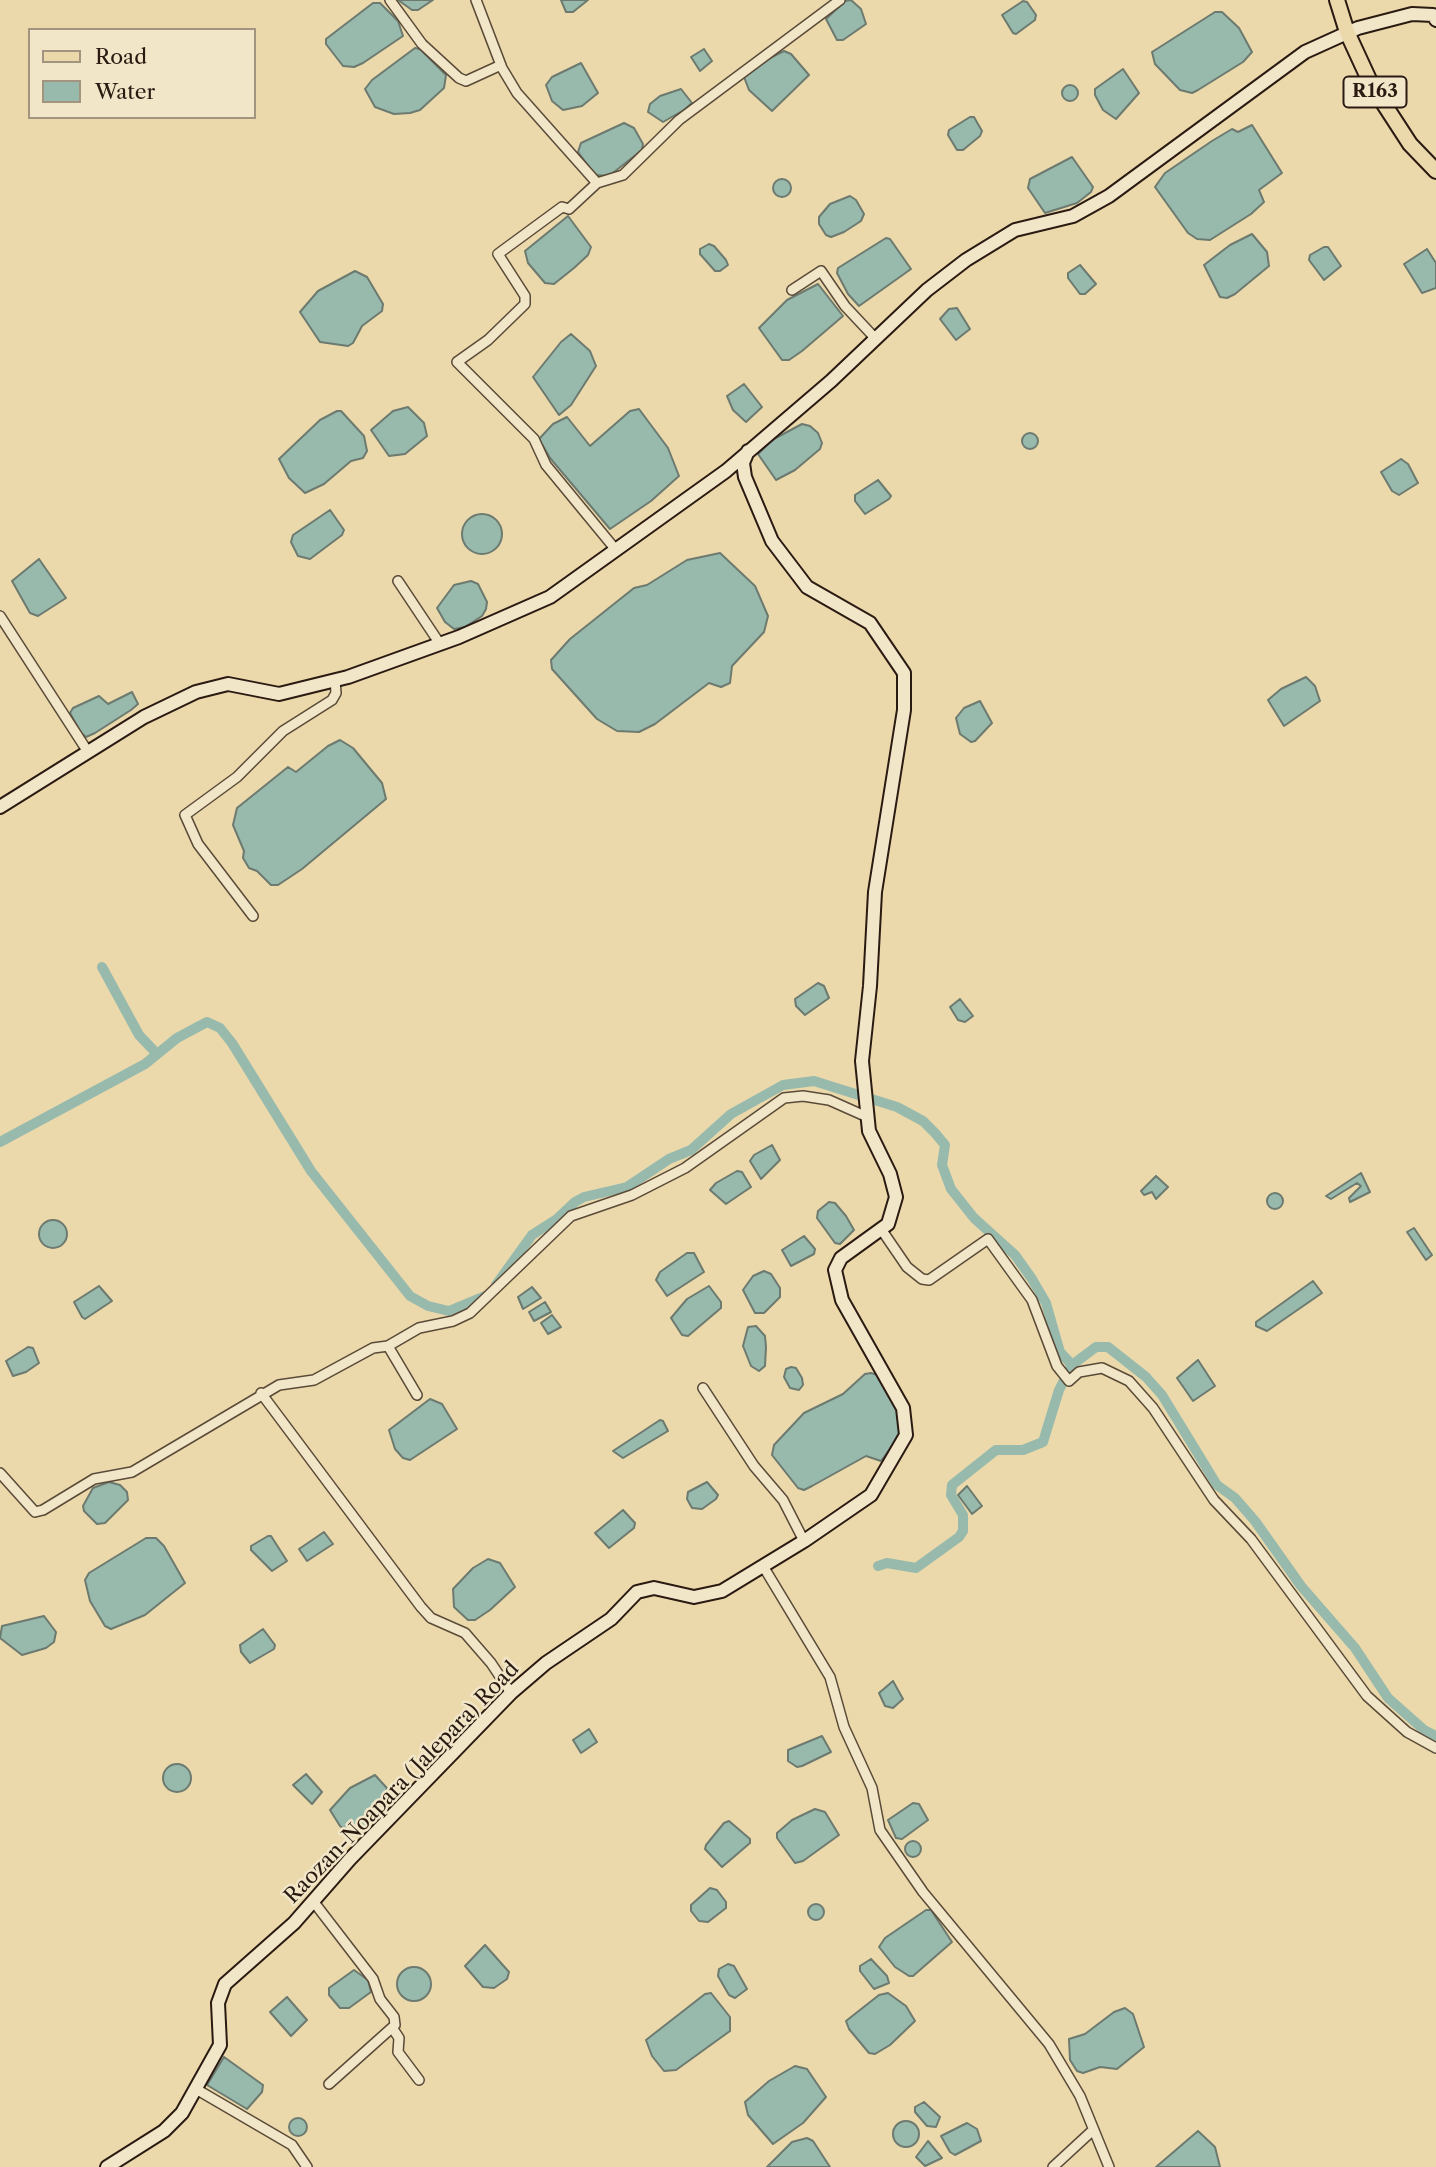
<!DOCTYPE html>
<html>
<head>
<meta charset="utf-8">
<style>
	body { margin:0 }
	#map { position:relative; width:1436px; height:2167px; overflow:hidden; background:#ebd9ab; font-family:"Libre Caslon Text",serif }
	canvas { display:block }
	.legend { position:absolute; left:28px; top:28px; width:228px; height:91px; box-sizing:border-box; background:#f2e6c8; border:2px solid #a2947f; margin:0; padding:9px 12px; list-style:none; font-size:21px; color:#2a1a12 }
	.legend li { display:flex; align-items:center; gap:14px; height:35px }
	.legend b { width:35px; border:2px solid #a2947f }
</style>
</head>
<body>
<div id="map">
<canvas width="1436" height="2167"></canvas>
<ul class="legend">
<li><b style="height:9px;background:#ebd9ab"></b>Road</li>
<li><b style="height:19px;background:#98baad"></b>Water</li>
</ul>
</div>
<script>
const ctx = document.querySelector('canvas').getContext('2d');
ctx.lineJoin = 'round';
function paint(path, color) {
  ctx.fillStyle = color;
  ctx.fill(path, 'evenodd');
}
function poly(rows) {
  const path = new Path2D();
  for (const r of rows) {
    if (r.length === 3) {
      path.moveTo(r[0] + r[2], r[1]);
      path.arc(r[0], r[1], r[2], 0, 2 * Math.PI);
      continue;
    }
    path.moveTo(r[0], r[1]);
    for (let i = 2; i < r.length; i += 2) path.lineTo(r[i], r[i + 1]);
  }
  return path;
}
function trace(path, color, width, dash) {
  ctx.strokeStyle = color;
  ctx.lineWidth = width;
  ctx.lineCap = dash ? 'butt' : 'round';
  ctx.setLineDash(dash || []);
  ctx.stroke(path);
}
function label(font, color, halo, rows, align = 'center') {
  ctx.font = font + ' "Libre Caslon Text",serif';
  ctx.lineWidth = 5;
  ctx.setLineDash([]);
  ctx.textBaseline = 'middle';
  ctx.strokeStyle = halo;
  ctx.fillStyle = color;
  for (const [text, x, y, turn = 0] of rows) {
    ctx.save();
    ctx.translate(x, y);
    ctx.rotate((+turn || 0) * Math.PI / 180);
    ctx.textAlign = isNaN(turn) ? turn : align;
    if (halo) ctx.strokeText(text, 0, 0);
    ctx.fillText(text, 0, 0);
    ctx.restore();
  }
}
const water = poly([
	[398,0,433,0,418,10,412,10,398,0],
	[561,0,588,0,573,12,566,12,561,0],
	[851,0,861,9,866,24,843,40,837,40,826,19,845,1,851,0],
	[1023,1,1027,2,1036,15,1035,20,1016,34,1013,33,1002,15,1023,1],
	[373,3,380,3,398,21,403,36,363,63,354,67,343,66,326,44,326,39,373,3],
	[1215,12,1222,12,1239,28,1252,52,1243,62,1198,90,1192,93,1180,90,1155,64,1152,52,1215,12],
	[415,48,420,49,446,75,444,88,420,110,410,113,394,114,375,107,365,89,372,80,415,48],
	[704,49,712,61,700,71,691,57,704,49],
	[784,51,791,54,809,75,772,111,749,90,744,77,760,63,784,51],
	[581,63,598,93,582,106,563,110,552,101,546,85,552,77,581,63],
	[1123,69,1139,93,1116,119,1103,110,1095,95,1095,89,1123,69],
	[1070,93,8],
	[681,89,692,103,684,110,663,122,648,112,650,104,660,96,681,89],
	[970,117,974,117,982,131,980,136,963,150,957,150,948,135,949,130,970,117],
	[624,123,634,128,643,144,642,150,609,176,595,175,578,152,581,143,624,123],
	[1252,125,1282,173,1259,190,1264,202,1251,214,1210,240,1197,239,1188,233,1155,187,1165,173,1212,141,1232,129,1238,132,1252,125],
	[1072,157,1093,187,1091,192,1077,203,1045,213,1028,188,1030,179,1072,157],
	[782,188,9],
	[850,196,856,200,864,214,861,221,844,232,831,237,826,235,819,224,819,217,830,204,850,196],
	[568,216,591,247,588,255,574,268,554,284,545,283,528,263,525,251,568,216],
	[1252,234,1267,252,1269,266,1235,294,1227,298,1220,297,1204,265,1230,245,1252,234],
	[886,238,890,239,911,269,859,306,848,294,837,273,838,268,886,238],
	[709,244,714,246,726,260,728,265,720,271,715,271,700,254,700,249,709,244],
	[1324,247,1328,247,1341,266,1324,280,1309,260,1310,255,1324,247],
	[1427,249,1436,263,1436,288,1422,293,1404,264,1427,249],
	[1080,265,1096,284,1085,294,1080,294,1068,278,1068,273,1080,265],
	[355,271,367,277,383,304,382,311,362,326,353,343,348,346,320,342,300,312,318,291,355,271],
	[818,284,843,316,802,351,789,360,782,360,759,328,787,300,818,284],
	[957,308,970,329,956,340,940,319,949,309,957,308],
	[571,334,590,351,596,366,571,405,559,415,533,377,561,342,571,334],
	[744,384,762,407,746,422,733,410,727,396,744,384],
	[408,407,424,423,427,436,405,454,389,456,371,430,393,411,408,407],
	[639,409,668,448,679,476,651,501,610,529,550,458,539,439,553,424,567,417,590,446,630,411,639,409],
	[337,411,341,411,364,436,367,451,363,458,351,461,324,484,305,493,289,478,279,459,320,420,337,411],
	[802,424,810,426,818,433,822,443,820,449,795,470,776,480,758,454,772,440,802,424],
	[1030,441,8],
	[1401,459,1408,464,1418,483,1399,495,1392,491,1381,472,1401,459],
	[878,480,891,496,889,499,865,514,855,501,855,495,878,480],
	[330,510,344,530,342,535,310,559,298,556,291,542,293,535,330,510],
	[482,534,20],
	[720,553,755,586,768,616,764,632,732,666,730,683,721,687,709,683,655,724,639,732,617,731,597,719,552,669,551,660,570,639,634,588,647,585,687,560,720,553],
	[39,559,66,598,38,616,30,613,12,581,39,559],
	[471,581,478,584,487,602,486,609,482,616,465,627,454,629,445,622,437,608,454,585,471,581],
	[1306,677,1315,686,1320,701,1284,726,1268,700,1281,689,1306,677],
	[132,692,138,704,131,710,95,733,86,737,81,733,70,713,73,708,99,696,108,704,132,692],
	[980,701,992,723,975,741,971,742,960,734,956,718,964,708,980,701],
	[340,740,353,748,382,783,386,799,302,869,278,885,271,885,257,871,249,868,243,858,244,851,233,825,237,808,288,767,296,772,328,746,340,740],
	[818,983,824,986,829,998,805,1015,796,1006,795,999,818,983],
	[960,999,973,1016,965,1022,958,1020,950,1007,960,999],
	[772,1145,780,1160,761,1179,750,1161,754,1155,772,1145],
	[737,1171,742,1172,751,1187,726,1204,710,1190,716,1183,737,1171],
	[1361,1173,1370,1192,1350,1202,1349,1198,1361,1186,1357,1183,1331,1199,1326,1196,1361,1173],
	[1156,1176,1168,1187,1156,1199,1152,1192,1144,1195,1141,1191,1156,1176],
	[1275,1201,8],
	[829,1202,835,1203,846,1216,854,1230,840,1244,835,1243,817,1218,818,1211,829,1202],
	[53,1234,14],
	[1414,1228,1432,1255,1426,1260,1407,1232,1414,1228],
	[804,1236,815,1249,814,1254,791,1266,782,1250,804,1236],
	[687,1253,694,1253,704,1272,667,1296,656,1280,660,1272,687,1253],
	[764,1271,771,1274,780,1288,780,1297,764,1313,755,1313,743,1290,753,1276,764,1271],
	[1313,1281,1322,1293,1267,1331,1256,1326,1256,1322,1313,1281],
	[99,1286,112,1301,85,1319,82,1317,74,1302,99,1286],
	[709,1286,721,1302,721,1308,688,1336,682,1335,671,1318,687,1299,709,1286],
	[532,1287,541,1298,523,1309,518,1297,532,1287],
	[545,1302,551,1312,534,1321,529,1312,545,1302],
	[552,1315,561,1327,548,1334,541,1323,552,1315],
	[756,1326,765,1336,766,1347,765,1366,759,1371,751,1366,743,1346,748,1327,756,1326],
	[28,1347,33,1348,39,1363,26,1372,13,1376,6,1361,28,1347],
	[1198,1360,1215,1386,1193,1401,1177,1378,1198,1360],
	[791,1367,796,1368,802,1378,803,1385,799,1390,790,1388,784,1377,786,1369,791,1367],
	[871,1373,878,1375,897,1405,900,1432,896,1441,881,1461,866,1456,812,1486,804,1490,798,1488,772,1455,774,1445,804,1413,843,1394,865,1374,871,1373],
	[430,1399,442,1404,457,1429,410,1460,403,1458,395,1449,389,1430,430,1399],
	[660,1420,663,1421,668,1431,623,1458,613,1451,660,1420],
	[109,1482,120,1485,127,1492,128,1500,105,1523,97,1524,84,1511,83,1506,93,1488,109,1482],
	[707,1482,718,1495,716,1499,702,1509,692,1508,687,1499,688,1492,707,1482],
	[967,1486,982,1506,972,1514,958,1495,967,1486],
	[623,1510,635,1523,634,1528,609,1548,595,1533,623,1510],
	[324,1532,333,1544,307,1561,299,1549,324,1532],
	[268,1536,271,1536,287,1561,272,1571,251,1550,251,1546,268,1536],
	[146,1538,156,1538,164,1546,185,1583,145,1615,111,1629,105,1626,90,1601,85,1580,89,1573,146,1538],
	[488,1559,500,1563,515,1587,490,1610,475,1620,468,1620,454,1607,453,1589,473,1568,488,1559],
	[44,1616,56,1632,54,1642,46,1648,22,1655,0,1638,2,1626,44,1616],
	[263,1629,275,1645,274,1649,250,1663,241,1652,240,1645,263,1629],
	[893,1681,903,1699,893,1708,885,1706,879,1693,893,1681],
	[589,1729,597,1742,581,1753,573,1740,589,1729],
	[822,1736,831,1752,802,1766,797,1767,788,1761,788,1750,822,1736],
	[177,1778,14],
	[306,1774,322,1792,312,1804,293,1785,306,1774],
	[375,1775,395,1797,361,1833,352,1835,340,1826,330,1810,350,1788,375,1775],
	[913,1803,919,1804,928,1820,902,1839,896,1838,888,1820,913,1803],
	[815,1809,825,1812,839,1835,803,1861,795,1863,777,1838,777,1833,792,1820,815,1809],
	[729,1821,750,1839,750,1843,722,1867,705,1849,706,1845,724,1823,729,1821],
	[913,1849,8],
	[710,1888,717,1890,726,1902,726,1908,708,1922,699,1921,691,1911,691,1905,710,1888],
	[816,1912,8],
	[926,1910,931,1910,952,1942,913,1976,909,1976,895,1967,879,1947,885,1938,926,1910],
	[485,1945,509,1972,507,1979,494,1988,483,1987,465,1966,485,1945],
	[871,1959,887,1976,889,1983,874,1989,860,1971,860,1966,871,1959],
	[728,1964,734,1966,747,1989,735,1998,729,1995,718,1976,719,1969,728,1964],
	[414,1984,17],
	[354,1970,368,1980,371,1992,349,2008,340,2008,329,1995,329,1988,354,1970],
	[711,1993,730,2017,730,2031,676,2070,664,2071,652,2056,646,2040,705,1994,711,1993],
	[888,1993,906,2006,915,2021,890,2045,875,2054,869,2053,849,2029,846,2021,879,1995,888,1993],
	[287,1997,307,2020,291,2036,270,2012,287,1997],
	[1125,2008,1133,2014,1144,2047,1117,2069,1100,2067,1083,2073,1077,2071,1070,2060,1069,2039,1085,2034,1114,2012,1125,2008],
	[224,2057,263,2085,262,2092,247,2109,207,2085,224,2057],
	[795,2066,807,2069,826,2097,803,2123,773,2144,748,2115,745,2102,769,2081,795,2066],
	[924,2102,940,2117,936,2127,927,2126,915,2112,915,2107,924,2102],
	[298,2127,9],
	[906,2134,13],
	[967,2123,977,2129,981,2141,955,2155,950,2152,941,2136,967,2123],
	[1198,2131,1215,2147,1220,2167,1156,2167,1198,2131],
	[807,2138,813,2141,830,2167,767,2167,792,2142,807,2138],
	[928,2141,942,2158,925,2166,916,2157,928,2141]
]);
const canal = poly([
	[102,967,139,1035,157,1054],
	[0,1142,145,1064,177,1038,207,1022,220,1028,232,1043,311,1171,410,1296,428,1306,449,1311,485,1296],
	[496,1285,532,1235,557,1219,575,1202,584,1197,627,1187,669,1159,691,1150,731,1114,783,1085,814,1081,897,1107,923,1121,935,1133,945,1145,942,1165,951,1189,974,1218,1015,1255,1032,1279,1046,1303,1060,1352,1072,1365],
	[878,1566,887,1563,916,1568,959,1537,963,1531,963,1515,951,1495,952,1485,996,1450,1023,1450,1043,1442,1059,1390,1072,1365,1096,1347,1108,1347,1146,1377,1162,1395,1217,1485,1235,1498,1255,1521,1301,1586,1355,1648,1388,1698,1424,1730,1436,1736]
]);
const street = poly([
	[390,0,422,44,459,78,466,81,501,65],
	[476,0,502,68,517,93,597,183],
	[792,290,821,271,845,306,875,338],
	[616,550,546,465,534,439,457,362,488,340,525,304,525,296,498,254,562,207,569,209,597,183,623,175,679,120,840,0],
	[398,581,440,644],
	[0,616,88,752],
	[253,916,198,844,185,815,237,777,283,731,332,700,336,693,335,680],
	[881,1229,907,1267,922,1279,929,1280,988,1239,1032,1300,1057,1366,1069,1381,1079,1372,1102,1368,1129,1381,1153,1408,1214,1500,1251,1539,1367,1696,1407,1732,1436,1748],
	[703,1388,754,1466,783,1500,804,1541],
	[261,1393,421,1607,431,1618,465,1633,491,1663,511,1693],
	[417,1395,388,1346,419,1328,453,1321,470,1313,571,1216,632,1195,685,1168,784,1098,803,1096,829,1100,865,1116],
	[0,1473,35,1512,43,1510,94,1479,132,1472,279,1385,314,1380,373,1348,388,1346],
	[763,1566,830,1677,844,1727,872,1788,880,1830,923,1892,1049,2044,1080,2096,1109,2167],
	[313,1901,373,1979,380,1999,394,2017,395,2025,329,2084],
	[393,2029,399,2038,398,2052,419,2080],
	[196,2089,292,2145,307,2167],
	[1053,2167,1092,2131]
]);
const secondary = poly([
	[0,807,144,717,196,692,228,684,279,694,348,677,459,637,550,597,726,471,831,381,927,290,966,260,1015,230,1073,216,1109,196,1305,52,1358,28,1412,14,1433,15,1436,20],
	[107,2167,164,2131,182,2113,220,2045,218,2003,225,1984,294,1923,350,1859,511,1693,546,1663,611,1619,637,1592,654,1588,694,1597,722,1591,804,1541,871,1495,906,1435,903,1408,842,1300,835,1270,841,1258,888,1224,896,1197,890,1174,869,1131,862,1061,870,986,875,892,904,710,904,673,870,623,807,587,772,541,745,477,743,463,748,451]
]);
const primary = poly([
	[1337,0,1347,32,1371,84,1410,144,1436,171]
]);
const shields = [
	[1375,92,63]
];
const shieldNames = [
	["R163",1375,92]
];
const streetNames = [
	["Raozan-Noapara (Jalepara) Road",402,1783,-46]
];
paint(water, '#98baad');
trace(water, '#6c7a6f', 2);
trace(canal, '#98baad', 10);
trace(street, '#5a4a38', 12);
trace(secondary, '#2a1a12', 16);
trace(primary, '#2a1a12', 18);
trace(street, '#f2e6c8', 9);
trace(secondary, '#f2e6c8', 12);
trace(primary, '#ebd9ab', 14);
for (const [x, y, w] of shields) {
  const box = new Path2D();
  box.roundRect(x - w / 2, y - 15.5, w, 31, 5);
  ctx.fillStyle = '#f2e6c8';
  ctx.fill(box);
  trace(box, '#2a1a12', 2);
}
label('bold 19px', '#2a1a12', null, shieldNames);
label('21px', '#2a1a12', '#f2e6c8', streetNames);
</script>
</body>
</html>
